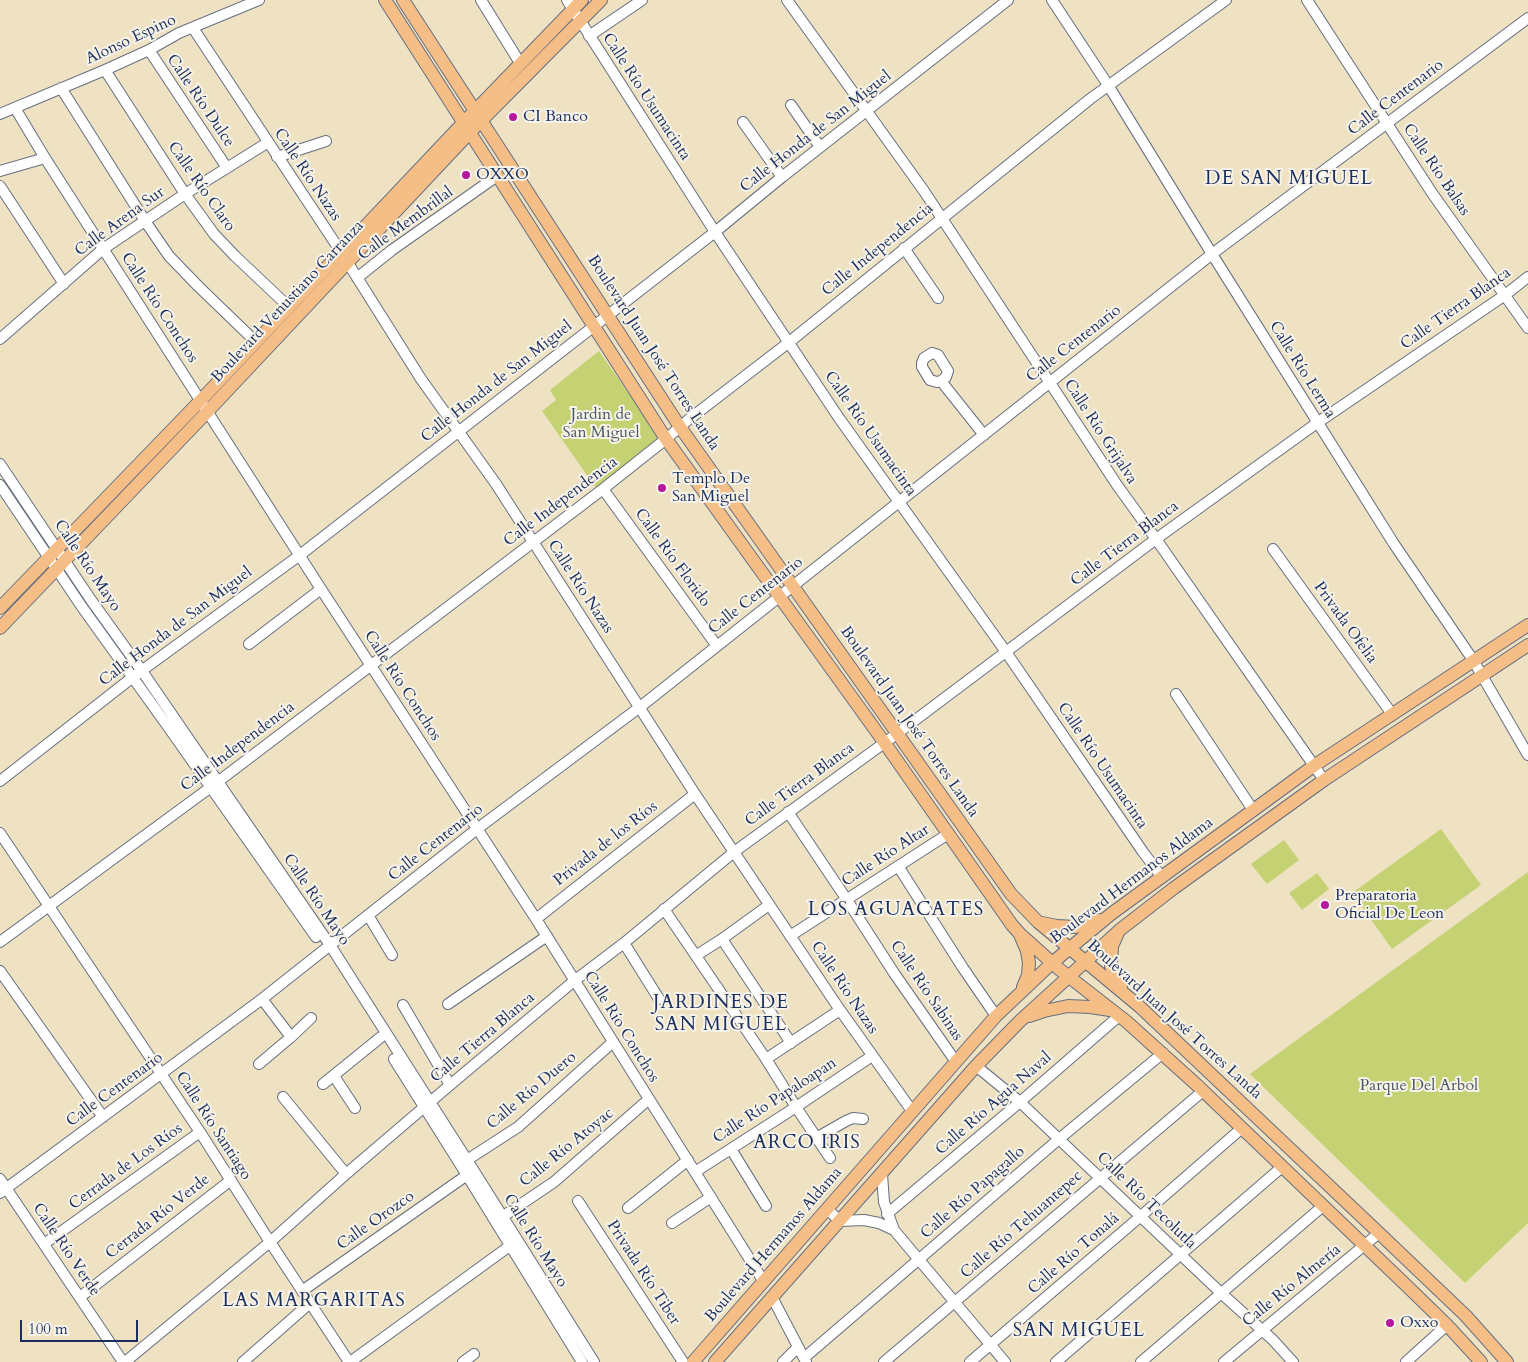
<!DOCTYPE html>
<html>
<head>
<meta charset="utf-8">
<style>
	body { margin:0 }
	#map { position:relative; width:1528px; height:1362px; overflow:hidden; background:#eee2c3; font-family:Cardo,serif }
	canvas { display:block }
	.scale { position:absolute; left:20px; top:1320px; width:118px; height:22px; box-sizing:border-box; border:2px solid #1b2f5e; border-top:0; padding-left:6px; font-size:15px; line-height:18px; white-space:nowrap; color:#1b2f5e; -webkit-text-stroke:4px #f7f3e8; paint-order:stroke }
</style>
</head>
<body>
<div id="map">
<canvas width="1528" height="1362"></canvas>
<div class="scale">100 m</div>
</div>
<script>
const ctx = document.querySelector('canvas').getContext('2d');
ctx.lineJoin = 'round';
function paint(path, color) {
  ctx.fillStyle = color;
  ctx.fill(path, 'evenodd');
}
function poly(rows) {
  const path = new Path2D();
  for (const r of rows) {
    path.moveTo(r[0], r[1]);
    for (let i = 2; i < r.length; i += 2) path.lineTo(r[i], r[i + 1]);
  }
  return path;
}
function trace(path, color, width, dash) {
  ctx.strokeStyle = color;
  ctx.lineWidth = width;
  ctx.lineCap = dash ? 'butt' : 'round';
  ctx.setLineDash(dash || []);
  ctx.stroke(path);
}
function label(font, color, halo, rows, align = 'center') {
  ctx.font = font + ' Cardo,serif';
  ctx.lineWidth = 4;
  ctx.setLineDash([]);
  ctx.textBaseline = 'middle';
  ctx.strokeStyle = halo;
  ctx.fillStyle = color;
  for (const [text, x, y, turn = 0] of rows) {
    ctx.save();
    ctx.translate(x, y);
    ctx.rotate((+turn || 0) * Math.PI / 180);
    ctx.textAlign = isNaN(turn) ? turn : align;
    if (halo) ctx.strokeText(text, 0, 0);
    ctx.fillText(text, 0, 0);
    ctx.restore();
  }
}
const green = poly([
	[599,351,659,437,596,488,542,411,556,400,550,390],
	[1441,829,1481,885,1392,949,1352,893],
	[1284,840,1299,860,1267,884,1251,864],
	[1528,872,1528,1223,1465,1283,1250,1074],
	[1317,873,1329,889,1302,910,1289,893]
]);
const minor = poly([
	[481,0,520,63],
	[567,0,715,232,839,418,1006,652,1143,852,1161,876],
	[787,0,924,191,1117,485,1156,539,1324,780],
	[1052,0,1108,85,1212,254,1394,544,1473,660,1528,755],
	[1307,0,1432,193,1528,328],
	[193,28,341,252,421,379,496,484,695,794,840,1010,912,1111],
	[589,36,642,0],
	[149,50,227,168],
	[105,70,185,194,214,234,235,256,289,307],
	[61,88,145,221,169,256,198,286,256,342],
	[791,105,820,147],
	[15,108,45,158,321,589,536,919,764,1282],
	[0,114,105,70,149,50,179,33,259,0],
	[743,122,782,177],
	[277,157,326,141],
	[0,171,45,158],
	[0,186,64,284],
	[904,248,938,298],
	[357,278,392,250,497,176],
	[0,339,103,249,185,194,267,143],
	[932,353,938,355,948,371,946,377,941,381,937,382,930,380,922,367,922,363,924,358,932,353],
	[941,381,984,435],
	[0,464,91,600,142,671,330,945,467,1160,594,1362],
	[0,485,82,607,169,728,316,937],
	[603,489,717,646],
	[1273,549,1392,714],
	[249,644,321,589],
	[1176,694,1253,810],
	[0,781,133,677,300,555,715,232,782,177,1008,0],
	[788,812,847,900,894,973,956,1062],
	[0,833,200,1132,270,1242,349,1362],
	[898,866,963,968,996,1016],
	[664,909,766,1059,796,1107,830,1158],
	[368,915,392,955],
	[536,919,695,794],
	[790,936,948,834],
	[722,939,791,1043],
	[0,942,211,787,603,489,666,439,688,420,788,343,1090,99,1226,0],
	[624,943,659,999],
	[697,955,722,939,769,905],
	[0,971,103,1117],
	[262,999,291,1037],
	[448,1004,547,936],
	[403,1005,450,1085],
	[394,1059,460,1164,582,1362],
	[766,1059,840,1010],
	[259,1064,291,1037,311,1018],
	[976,1066,1020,1102,1221,1293,1273,1340,1293,1362],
	[334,1076,355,1108],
	[323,1084,381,1037],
	[283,1097,346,1174],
	[816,1138,846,1121,853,1118,863,1119],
	[731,1149,766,1206],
	[467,1160,518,1127,613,1042],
	[695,1172,796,1107,872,1056],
	[882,1174,884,1202,894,1230,1005,1362],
	[0,1179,123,1362],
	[0,1193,262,999,477,829,640,707,1212,254,1528,18],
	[578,1201,683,1362],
	[628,1208,688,1160],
	[827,1209,840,1221,864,1220,879,1223,894,1230],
	[887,1214,1020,1102,1119,1016],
	[502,1217,554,1182,649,1099],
	[672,1223,711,1197],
	[44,1244,200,1132],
	[302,1291,467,1175],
	[80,1297,231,1180],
	[772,1297,806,1362],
	[804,1358,1059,1139,1163,1053],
	[125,1362,270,1242,346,1174,450,1085,574,981,624,943,734,852,898,733,1156,539,1317,423,1505,295,1528,277],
	[243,1362,310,1303],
	[350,1362,511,1245],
	[463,1362,474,1354],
	[783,1362,798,1347],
	[884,1362,1203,1091],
	[970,1362,1141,1216,1242,1128],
	[1056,1362,1282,1167],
	[1141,1362,1323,1206],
	[1224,1362,1379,1233],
	[1406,1362,1447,1325]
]);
const major = poly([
	[385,0,666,439,884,742,1012,925,1020,934,1059,969,1127,1022,1198,1086,1409,1288,1447,1325,1481,1362],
	[403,0,680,427,1011,894,1038,922,1139,1006,1379,1233,1466,1316,1507,1362],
	[0,608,201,400,463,123,582,0],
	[0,628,208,411,476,126,601,0],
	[1042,923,1057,926,1076,927,1100,920],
	[1117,935,1112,946,1111,966,1113,973,1121,987],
	[1021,937,1027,951,1029,963,1028,975,1023,987],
	[1029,1016,1044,1011,1068,1006,1090,1007,1110,1010],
	[693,1362,996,1016,1052,963,1111,914,1315,765,1528,625],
	[715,1362,976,1066,1020,1021,1121,929,1174,888,1324,780,1528,645]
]);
const markers = [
	[513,117,5,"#b5179e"],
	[466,175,5,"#b5179e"],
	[662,488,5,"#b5179e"],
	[1325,905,5,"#b5179e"],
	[1390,1323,5,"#b5179e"]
];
const streetNames = [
	["Alonso Espino",131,40,-25],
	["Calle Río Usumacinta",646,97,57],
	["Calle Centenario",1396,98,-37],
	["Calle Río Dulce",200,101,56],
	["Calle Honda de San Miguel",816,132,-38],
	["Calle Río Balsas",1436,170,56],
	["Calle Río Nazas",307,175,56],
	["Calle Río Claro",201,187,55],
	["Calle Arena Sur",120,222,-36],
	["Calle Membrillal",406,224,-36],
	["Calle Independencia",878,250,-39],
	["Boulevard Venustiano Carranza",288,302,-47],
	["Calle Río Conchos",159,308,57],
	["Calle Tierra Blanca",1456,309,-35],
	["Calle Centenario",1074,344,-38],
	["Boulevard Juan José Torres Landa",653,353,57],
	["Calle Río Lerma",1302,370,58],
	["Calle Honda de San Miguel",497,382,-38],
	["Calle Río Grijalva",1100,432,57],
	["Calle Río Usumacinta",870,434,55],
	["Calle Independencia",561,502,-37],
	["Calle Tierra Blanca",1125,544,-37],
	["Calle Río Florido",672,558,54],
	["Calle Río Mayo",87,566,56],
	["Calle Río Nazas",580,587,57],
	["Calle Centenario",756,596,-38],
	["Privada Ofelia",1345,623,54],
	["Calle Honda de San Miguel",176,627,-37],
	["Calle Río Conchos",402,686,57],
	["Boulevard Juan José Torres Landa",909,722,55],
	["Calle Independencia",238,747,-37],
	["Calle Río Usumacinta",1102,766,56],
	["Calle Tierra Blanca",800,785,-36],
	["Calle Centenario",436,843,-38],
	["Privada de los Ríos",606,844,-38],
	["Calle Río Altar",886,856,-33],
	["Boulevard Hermanos Aldama",1132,881,-37],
	["Calle Río Mayo",316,900,56],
	["Calle Río Nazas",844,988,56],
	["Calle Río Sabinas",926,991,56],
	["Boulevard Juan José Torres Landa",1174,1020,42],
	["Calle Río Conchos",621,1027,58],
	["Calle Tierra Blanca",483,1038,-40],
	["Calle Centenario",115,1090,-36],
	["Calle Río Duero",532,1091,-40],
	["Calle Río Papaloapan",775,1101,-33],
	["Calle Río Agua Naval",994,1104,-41],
	["Calle Río Santiago",213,1126,57],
	["Calle Río Atoyac",567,1148,-39],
	["Cerrada de Los Ríos",126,1167,-36],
	["Calle Río Papagallo",973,1193,-41],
	["Calle Río Tecolutla",1146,1201,44],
	["Cerrada Río Verde",158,1217,-38],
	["Calle Orozco",376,1221,-35],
	["Calle Río Tehuantepec",1022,1225,-41],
	["Calle Río Mayo",535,1241,58],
	["Boulevard Hermanos Aldama",774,1245,-49],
	["Calle Río Verde",66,1250,56],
	["Calle Río Tonalá",1074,1254,-41],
	["Privada Río Tiber",643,1273,57],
	["Calle Río Almería",1292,1286,-39]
];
const poiNames = [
	["CI Banco",523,117],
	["OXXO",476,175],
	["Templo De",672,479],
	["San Miguel",672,497],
	["Preparatoria",1335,896],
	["Oficial De Leon",1335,914],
	["Oxxo",1400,1323]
];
const parkNames = [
	["Jardin de",601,415],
	["San Miguel",601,433],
	["Parque Del Arbol",1419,1086]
];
const quarterNames = [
	["DE SAN MIGUEL",1289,180],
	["LOS AGUACATES",896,911],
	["JARDINES DE",721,1004],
	["SAN MIGUEL",721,1026],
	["ARCO IRIS",807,1144],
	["LAS MARGARITAS",314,1302],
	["SAN MIGUEL",1079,1332]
];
paint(green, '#c5d273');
trace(minor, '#656e81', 12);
trace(major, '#656e81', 14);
trace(minor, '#fff', 10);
trace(major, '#f6be87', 12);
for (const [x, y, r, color] of markers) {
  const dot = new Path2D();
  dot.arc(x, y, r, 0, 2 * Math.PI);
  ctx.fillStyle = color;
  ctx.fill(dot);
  trace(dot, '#f7f3e8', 2);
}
label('16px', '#1b2f5e', '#f7f3e8', streetNames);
label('16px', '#1b2f5e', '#f7f3e8', poiNames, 'left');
label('16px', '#465863', '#f7f3e8', parkNames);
ctx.letterSpacing = '1px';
label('19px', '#1b2f5e', '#f7f3e8', quarterNames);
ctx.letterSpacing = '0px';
</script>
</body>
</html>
